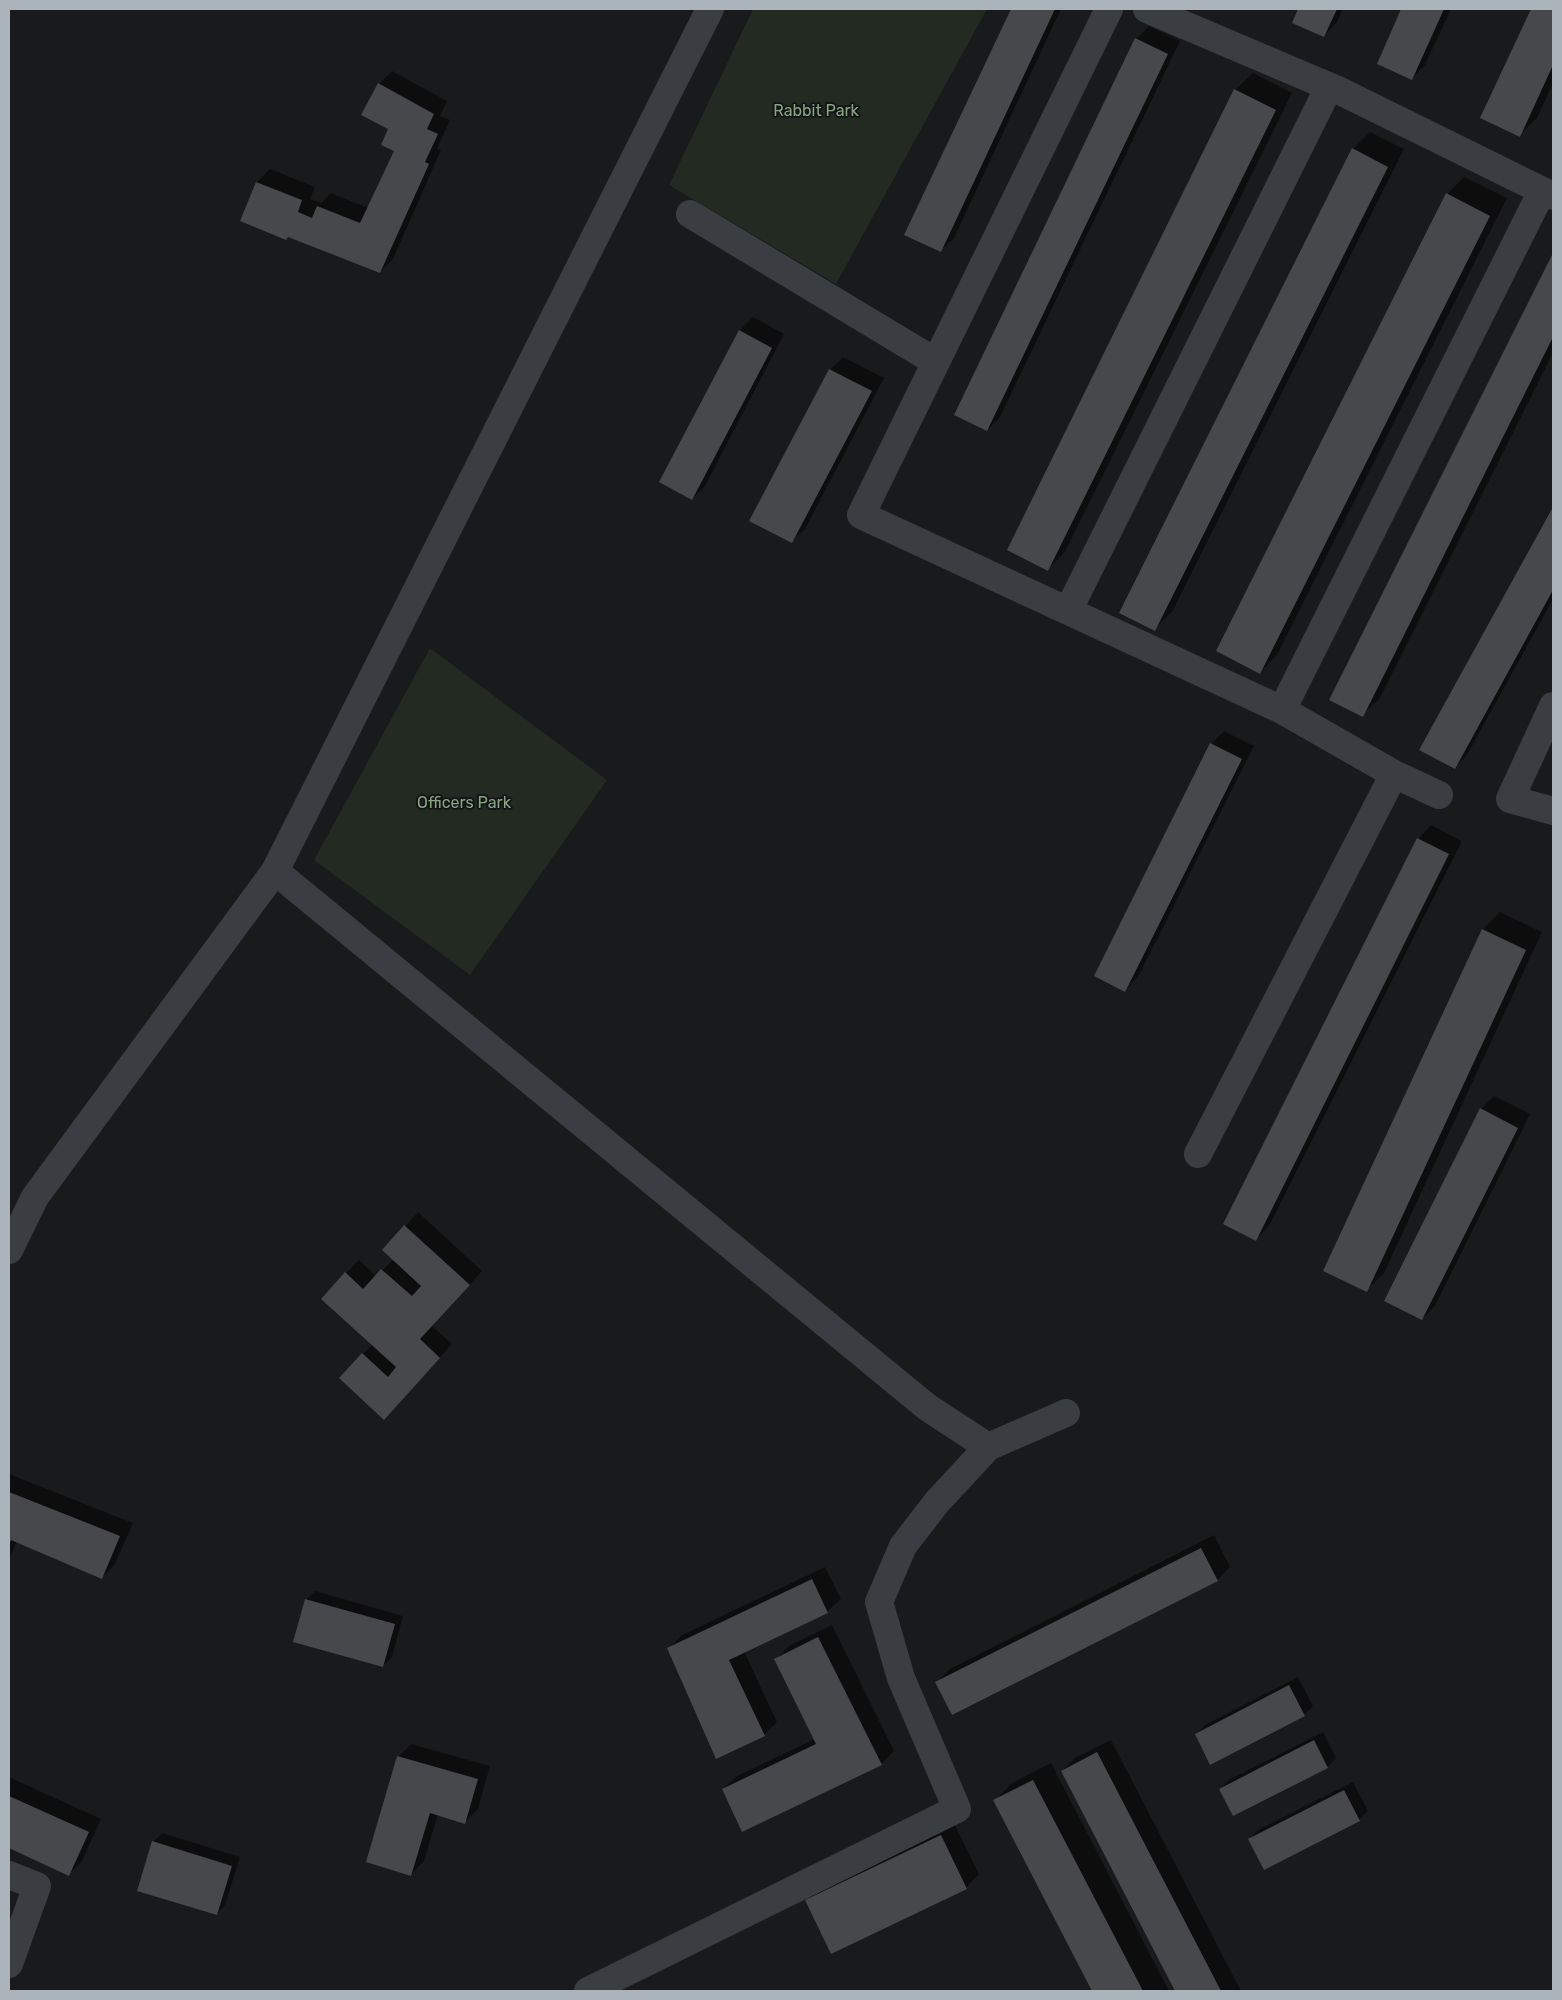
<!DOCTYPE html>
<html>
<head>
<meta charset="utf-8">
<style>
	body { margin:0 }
	#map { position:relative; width:1562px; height:2000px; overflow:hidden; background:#191a1c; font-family:Rubik,sans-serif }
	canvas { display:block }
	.frame { position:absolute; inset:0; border:10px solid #acb4bb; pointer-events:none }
</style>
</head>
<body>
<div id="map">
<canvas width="1562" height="2000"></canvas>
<div class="frame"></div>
</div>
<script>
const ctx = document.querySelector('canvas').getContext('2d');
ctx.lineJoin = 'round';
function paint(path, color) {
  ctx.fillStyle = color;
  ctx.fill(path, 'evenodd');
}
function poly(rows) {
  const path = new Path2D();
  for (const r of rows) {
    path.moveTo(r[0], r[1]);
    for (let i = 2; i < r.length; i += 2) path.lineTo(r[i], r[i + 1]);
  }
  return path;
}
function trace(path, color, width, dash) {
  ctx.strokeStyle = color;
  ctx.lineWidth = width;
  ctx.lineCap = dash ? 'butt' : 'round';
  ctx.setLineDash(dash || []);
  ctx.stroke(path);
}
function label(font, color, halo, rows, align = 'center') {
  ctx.font = font + ' Rubik,sans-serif';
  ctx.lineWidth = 4;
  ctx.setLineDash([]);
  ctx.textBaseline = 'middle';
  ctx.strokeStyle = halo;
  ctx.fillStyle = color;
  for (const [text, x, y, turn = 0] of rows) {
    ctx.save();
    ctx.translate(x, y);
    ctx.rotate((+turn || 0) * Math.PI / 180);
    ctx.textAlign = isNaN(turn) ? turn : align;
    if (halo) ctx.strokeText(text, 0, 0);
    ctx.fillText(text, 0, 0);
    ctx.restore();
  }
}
const green = poly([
	[753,9,987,9,836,284,669,185],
	[430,648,607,780,470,975,314,860]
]);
const shadow = poly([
	[1012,9,1061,9,954,238,940,251,906,234],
	[1300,9,1343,9,1337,22,1324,36,1294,22],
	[1403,9,1451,9,1425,65,1412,78,1378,63],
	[1532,9,1553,9,1553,83,1537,118,1519,135,1481,117],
	[1149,26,1180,41,1000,417,987,430,1136,39],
	[392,71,447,101,440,116,450,120,437,149,441,150,393,259,380,272,289,236,242,220,257,182,270,169,315,187,310,199,321,203,331,193,368,208,395,151,379,84],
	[1253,73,1292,93,1065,552,1048,569,1235,90],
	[1370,132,1404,149,1172,612,1154,629,1353,149],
	[1464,177,1507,198,1277,655,1260,672,1447,194],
	[1553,256,1553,353,1380,698,1362,715,1330,699],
	[753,317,784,334,705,486,692,499,660,482,740,330],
	[843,357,884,378,805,529,791,542,830,370],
	[1553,510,1553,599,1467,755,1454,768,1421,749],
	[1224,731,1254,746,1138,977,1125,990,1211,744],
	[1431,825,1462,841,1269,1226,1256,1239,1418,839],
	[1500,912,1542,932,1384,1273,1367,1290,1483,929],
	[1494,1096,1530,1114,1435,1306,1422,1319,1481,1109],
	[418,1212,482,1271,432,1326,452,1344,397,1405,363,1354,373,1344,346,1273,359,1260,376,1276,394,1259,384,1250],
	[9,1474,133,1523,115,1564,102,1578,17,1541,9,1560],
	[1214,1535,1230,1567,1217,1580,937,1682,950,1669],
	[825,1567,841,1599,827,1612,744,1651,777,1722,764,1735,669,1648,682,1635],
	[315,1591,403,1616,392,1657,383,1666,295,1641,306,1599],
	[832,1625,894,1751,881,1764,723,1789,737,1776,815,1739,776,1659,789,1646],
	[1298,1677,1313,1706,1304,1715,1196,1734,1205,1725],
	[1323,1732,1336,1758,1328,1767,1234,1815,1220,1789,1229,1780],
	[1111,1740,1241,1991,1176,1991,1062,1771,1075,1758],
	[411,1744,490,1766,478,1809,465,1822,438,1814,424,1861,411,1875,398,1757],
	[1051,1763,1169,1991,1093,1991,995,1800,1012,1783],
	[9,1777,101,1819,82,1861,69,1874,9,1847],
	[1353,1782,1368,1811,1359,1820,1250,1839,1258,1830],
	[954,1823,979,1874,966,1888,807,1901,820,1887],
	[162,1833,240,1857,225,1905,217,1914,153,1842]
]);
const building = poly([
	[1011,9,1055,9,941,252,904,235],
	[1298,9,1337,9,1324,37,1292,23],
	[1401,9,1444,9,1412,80,1377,64],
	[1531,9,1553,9,1553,65,1520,137,1480,118],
	[1135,38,1168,54,987,431,954,415],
	[378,83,434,114,427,129,438,134,425,162,429,164,380,273,288,237,286,240,240,221,256,182,302,200,298,212,312,218,317,206,360,223,394,151,381,145,388,129,361,115],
	[1234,89,1276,110,1048,571,1007,550],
	[1352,148,1388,167,1155,631,1119,613],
	[1446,193,1490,216,1260,674,1216,651],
	[1553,253,1553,337,1363,717,1329,700],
	[739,330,772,348,692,500,659,482],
	[829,369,872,391,792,543,749,521],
	[1553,507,1553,590,1455,769,1419,750],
	[1210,743,1242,759,1125,992,1094,976],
	[1417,838,1449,854,1256,1241,1223,1224],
	[1482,929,1526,950,1367,1292,1323,1271],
	[1480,1108,1518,1128,1422,1320,1384,1301],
	[404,1225,470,1285,420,1339,440,1358,384,1420,339,1378,362,1353,388,1377,396,1367,321,1299,345,1272,363,1289,381,1269,412,1296,421,1286,382,1250],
	[9,1492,120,1536,102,1579,11,1540,9,1545],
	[1201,1548,1218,1581,952,1715,935,1682],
	[812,1579,828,1613,729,1660,765,1736,716,1759,667,1648],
	[305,1599,395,1624,383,1667,293,1642],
	[818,1637,882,1765,742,1832,722,1789,816,1744,774,1659],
	[1289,1685,1305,1716,1210,1765,1195,1734],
	[1314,1740,1328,1768,1233,1816,1219,1789],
	[1097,1752,1221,1991,1175,1991,1061,1771],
	[397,1756,478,1779,465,1824,430,1813,411,1876,366,1862],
	[1033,1780,1143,1991,1092,1991,993,1800],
	[1344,1790,1360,1821,1264,1870,1248,1839],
	[9,1796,89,1832,69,1876,9,1848],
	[941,1835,967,1889,831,1954,805,1900],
	[152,1841,232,1866,217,1915,137,1891]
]);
const minor = poly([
	[1109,9,861,515,1282,710,1394,774,1439,795],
	[1147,9,1342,92,1553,196],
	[690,214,936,362],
	[1068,611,1329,87],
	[1553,706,1510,799,1553,811],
	[1282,710,1542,191],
	[275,871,927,1407,988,1447,1066,1413],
	[1198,1154,1394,774],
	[9,1875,37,1886,9,1964],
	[588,1991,957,1809,901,1678,879,1602,903,1546,937,1502,988,1447]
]);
const tertiary = poly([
	[9,1250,35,1197,275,871,710,9]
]);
const parkNames = [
	["Rabbit Park",816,111],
	["Officers Park",464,803]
];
paint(green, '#222a21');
paint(shadow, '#0007');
paint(building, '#46484c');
trace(minor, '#3a3d41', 28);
trace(tertiary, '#3a3d41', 28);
label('16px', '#89a683', '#141517', parkNames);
</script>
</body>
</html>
